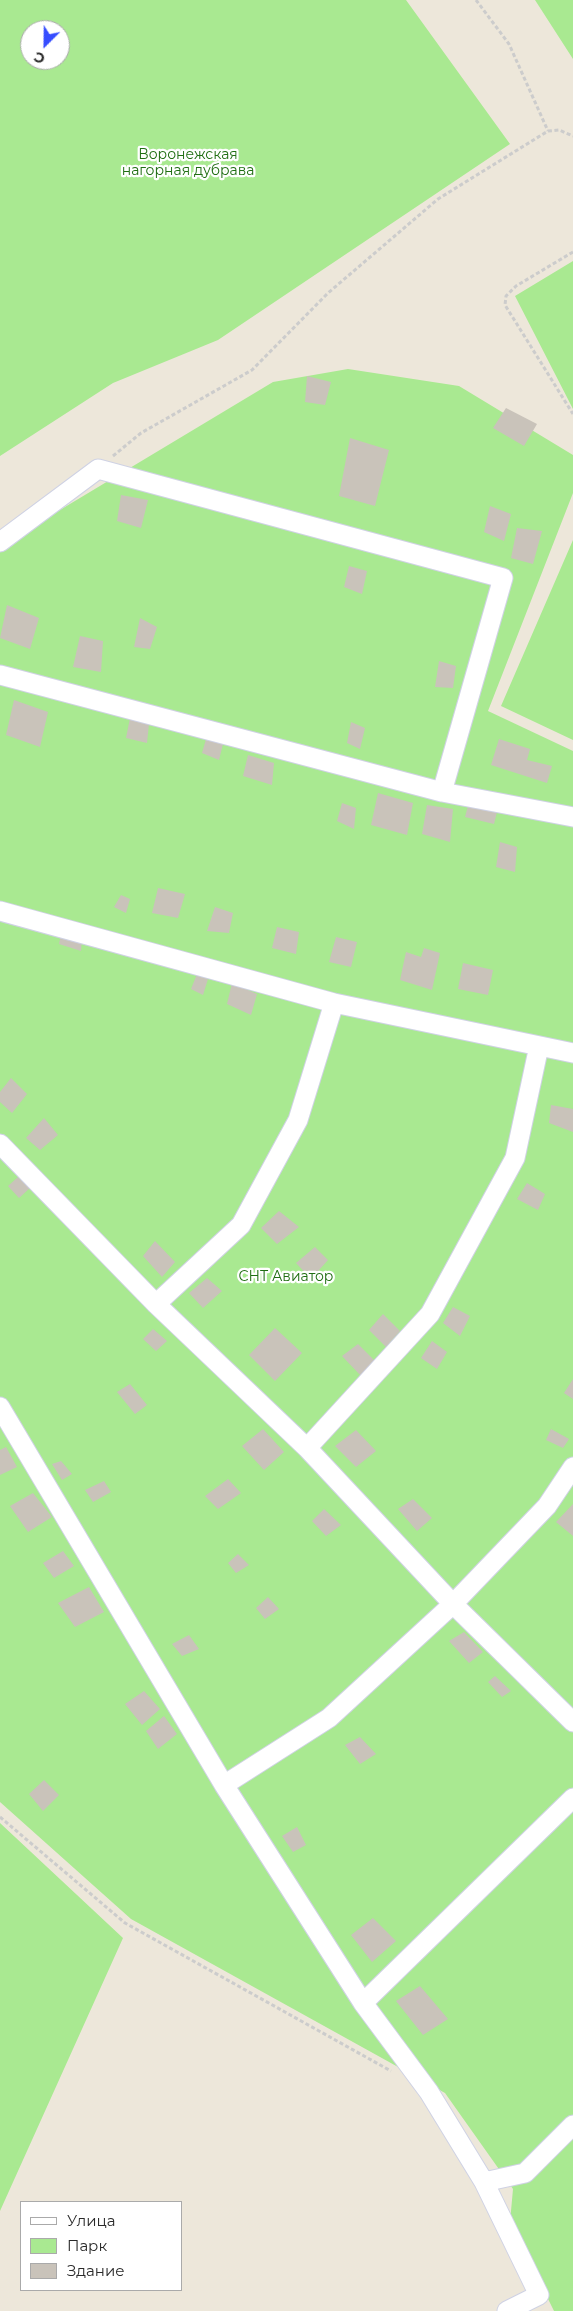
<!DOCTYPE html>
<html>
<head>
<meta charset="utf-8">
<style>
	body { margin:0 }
	#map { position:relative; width:573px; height:2311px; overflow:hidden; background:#ede7da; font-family:Montserrat,sans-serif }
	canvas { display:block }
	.legend { position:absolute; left:20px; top:2201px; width:162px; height:90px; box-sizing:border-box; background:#fff; border:1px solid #aaa; margin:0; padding:6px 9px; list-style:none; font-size:15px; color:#2a2a2a }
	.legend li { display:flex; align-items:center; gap:10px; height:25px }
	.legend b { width:25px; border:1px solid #aaa }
	.north { position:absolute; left:20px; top:20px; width:50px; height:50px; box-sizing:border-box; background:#fff; border:1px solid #aaa; border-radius:50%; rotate:203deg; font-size:14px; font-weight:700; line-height:20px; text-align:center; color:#2a2a2a }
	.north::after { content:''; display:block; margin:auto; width:18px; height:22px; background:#364dff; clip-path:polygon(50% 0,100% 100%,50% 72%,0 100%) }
</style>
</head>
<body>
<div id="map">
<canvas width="573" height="2311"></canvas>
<ul class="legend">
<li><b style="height:6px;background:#fff"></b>Улица</li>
<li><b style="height:14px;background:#a9e991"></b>Парк</li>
<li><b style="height:14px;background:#c9c3ba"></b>Здание</li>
</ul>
<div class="north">С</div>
</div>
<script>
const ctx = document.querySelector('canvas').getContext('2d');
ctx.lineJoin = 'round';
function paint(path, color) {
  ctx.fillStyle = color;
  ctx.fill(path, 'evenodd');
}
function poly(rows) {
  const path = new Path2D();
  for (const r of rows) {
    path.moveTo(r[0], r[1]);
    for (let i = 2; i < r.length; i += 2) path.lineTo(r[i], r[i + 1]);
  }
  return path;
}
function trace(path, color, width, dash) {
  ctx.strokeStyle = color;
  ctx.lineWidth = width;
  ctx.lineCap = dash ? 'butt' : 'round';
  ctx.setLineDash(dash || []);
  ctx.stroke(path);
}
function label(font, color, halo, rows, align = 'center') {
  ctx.font = font + ' Montserrat,sans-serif';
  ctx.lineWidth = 4.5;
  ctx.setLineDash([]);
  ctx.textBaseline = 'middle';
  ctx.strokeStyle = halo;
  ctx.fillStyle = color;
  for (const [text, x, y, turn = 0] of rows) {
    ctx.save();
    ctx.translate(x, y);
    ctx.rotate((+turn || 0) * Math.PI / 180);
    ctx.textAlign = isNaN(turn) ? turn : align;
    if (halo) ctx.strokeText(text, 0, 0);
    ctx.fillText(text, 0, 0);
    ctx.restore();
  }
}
const green = poly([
	[0,0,406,0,510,144,218,340,113,383,0,456],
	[30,30,60,30,60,60,30,60],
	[535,0,573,0,573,59],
	[573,261,573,409,515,296],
	[348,369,459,386,573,455,573,493,488,711,573,751,573,2311,554,2311,510,2222,513,2189,445,2093,131,1919,0,1802,0,546,273,382],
	[573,540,573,740,501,706],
	[0,1823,123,1938,0,2211]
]);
const building = poly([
	[307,376,331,382,325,405,305,402],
	[506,408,537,424,524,446,493,428],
	[350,438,389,450,375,506,339,496],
	[121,495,148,500,141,528,117,521],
	[490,506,511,514,504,541,484,532],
	[517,528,542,531,533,564,511,558],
	[349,566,367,571,362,594,344,587],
	[7,605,39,618,30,649,0,638],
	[140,618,157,627,150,649,134,647],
	[80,636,103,641,101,672,73,667],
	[439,661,456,666,453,688,435,687],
	[14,700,48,712,40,747,6,735],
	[130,718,149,724,147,743,126,738],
	[351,722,365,728,360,749,347,743],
	[206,739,223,744,219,760,202,753],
	[499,739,530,749,527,760,552,766,547,783,491,765],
	[248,755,274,763,272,785,243,776],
	[378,793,413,803,407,835,371,825],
	[469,802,498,808,494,824,465,817],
	[342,803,356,808,354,829,337,821],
	[427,805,453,809,450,842,422,834],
	[500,842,517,847,515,872,496,867],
	[158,888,185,894,178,918,152,913],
	[121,895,130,899,126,913,114,907],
	[215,907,233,913,229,933,207,931],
	[277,927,299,932,296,954,272,948],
	[61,934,82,939,81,951,59,944],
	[336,937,357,942,351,967,329,962],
	[424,948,440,953,432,990,400,980,406,952,421,957],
	[463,963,493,970,488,995,458,989],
	[197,974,208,979,203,995,191,989],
	[232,983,257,994,251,1015,227,1004],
	[11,1078,27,1094,12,1113,0,1102,0,1092],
	[551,1105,573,1109,573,1132,549,1123],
	[44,1118,58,1135,40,1150,26,1138],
	[18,1177,30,1188,19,1198,8,1186],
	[527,1183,545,1194,538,1210,517,1199],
	[279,1211,299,1227,277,1244,261,1228],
	[155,1241,175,1262,162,1277,143,1256],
	[315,1247,328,1260,311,1279,296,1263],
	[207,1278,222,1291,203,1308,189,1293],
	[453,1307,470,1316,460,1336,443,1323],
	[383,1314,400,1331,386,1347,369,1330],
	[275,1328,302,1353,275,1381,249,1355],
	[153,1329,167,1341,156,1351,143,1339],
	[432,1341,447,1352,437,1369,421,1358],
	[358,1344,377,1363,361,1376,342,1356],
	[573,1379,573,1399,564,1393],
	[130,1384,147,1405,135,1414,117,1392],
	[263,1429,284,1452,264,1470,242,1446],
	[551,1429,569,1439,563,1448,546,1440],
	[356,1430,376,1451,356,1467,335,1446],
	[6,1447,17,1467,0,1475,0,1450],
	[61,1461,72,1474,62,1480,52,1464],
	[228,1479,241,1493,218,1509,205,1496],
	[104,1481,111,1492,93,1502,85,1490],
	[33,1493,52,1517,28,1532,10,1506],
	[413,1499,432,1518,417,1531,398,1509],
	[573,1504,573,1536,556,1522],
	[324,1509,341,1525,326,1536,312,1521],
	[63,1551,74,1566,54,1578,43,1563],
	[238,1554,249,1565,236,1573,228,1563],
	[89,1587,104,1612,75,1627,58,1603],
	[268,1597,279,1609,265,1619,256,1608],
	[464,1632,483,1652,469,1663,449,1641],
	[189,1635,199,1649,182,1656,172,1644],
	[495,1676,511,1691,502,1697,488,1682],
	[144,1691,160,1709,142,1725,125,1704],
	[164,1716,177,1734,158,1749,146,1731],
	[360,1737,376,1754,360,1764,345,1745],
	[44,1780,59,1795,43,1811,29,1794],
	[297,1827,306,1845,293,1852,282,1836],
	[373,1918,396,1941,372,1962,351,1935],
	[420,1986,448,2019,423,2035,396,2001]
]);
const path = poly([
	[476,0,509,44,548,131],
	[573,252,516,286,506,296,505,305,573,414],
	[113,456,141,433,252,370,328,293,438,199,548,131,559,130,573,136],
	[0,1817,125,1923,391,2071]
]);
const minor = poly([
	[0,542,98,469,503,578,442,792],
	[0,675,442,792,573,817],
	[0,911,334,1003,573,1053],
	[0,1144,156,1304,307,1448,453,1604,573,1722],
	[156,1304,241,1225,298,1120,334,1003],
	[0,1407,224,1785,363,2003,429,2092,484,2182,539,2295,507,2311],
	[307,1448,430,1314,515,1158,539,1046],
	[224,1785,329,1718,453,1604,547,1506,573,1467],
	[363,2003,573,1798],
	[484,2182,525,2173,573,2125]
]);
const parkNames = [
	["Воронежская",188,155],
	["нагорная дубрава",188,171],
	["СНТ Авиатор",286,1277]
];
paint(green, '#a9e991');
paint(building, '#c9c3ba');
trace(minor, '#cfd2e4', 21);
trace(path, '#ccc', 3, [4, 2.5]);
trace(minor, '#fff', 19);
label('14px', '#206e13', '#fff', parkNames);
</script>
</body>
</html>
